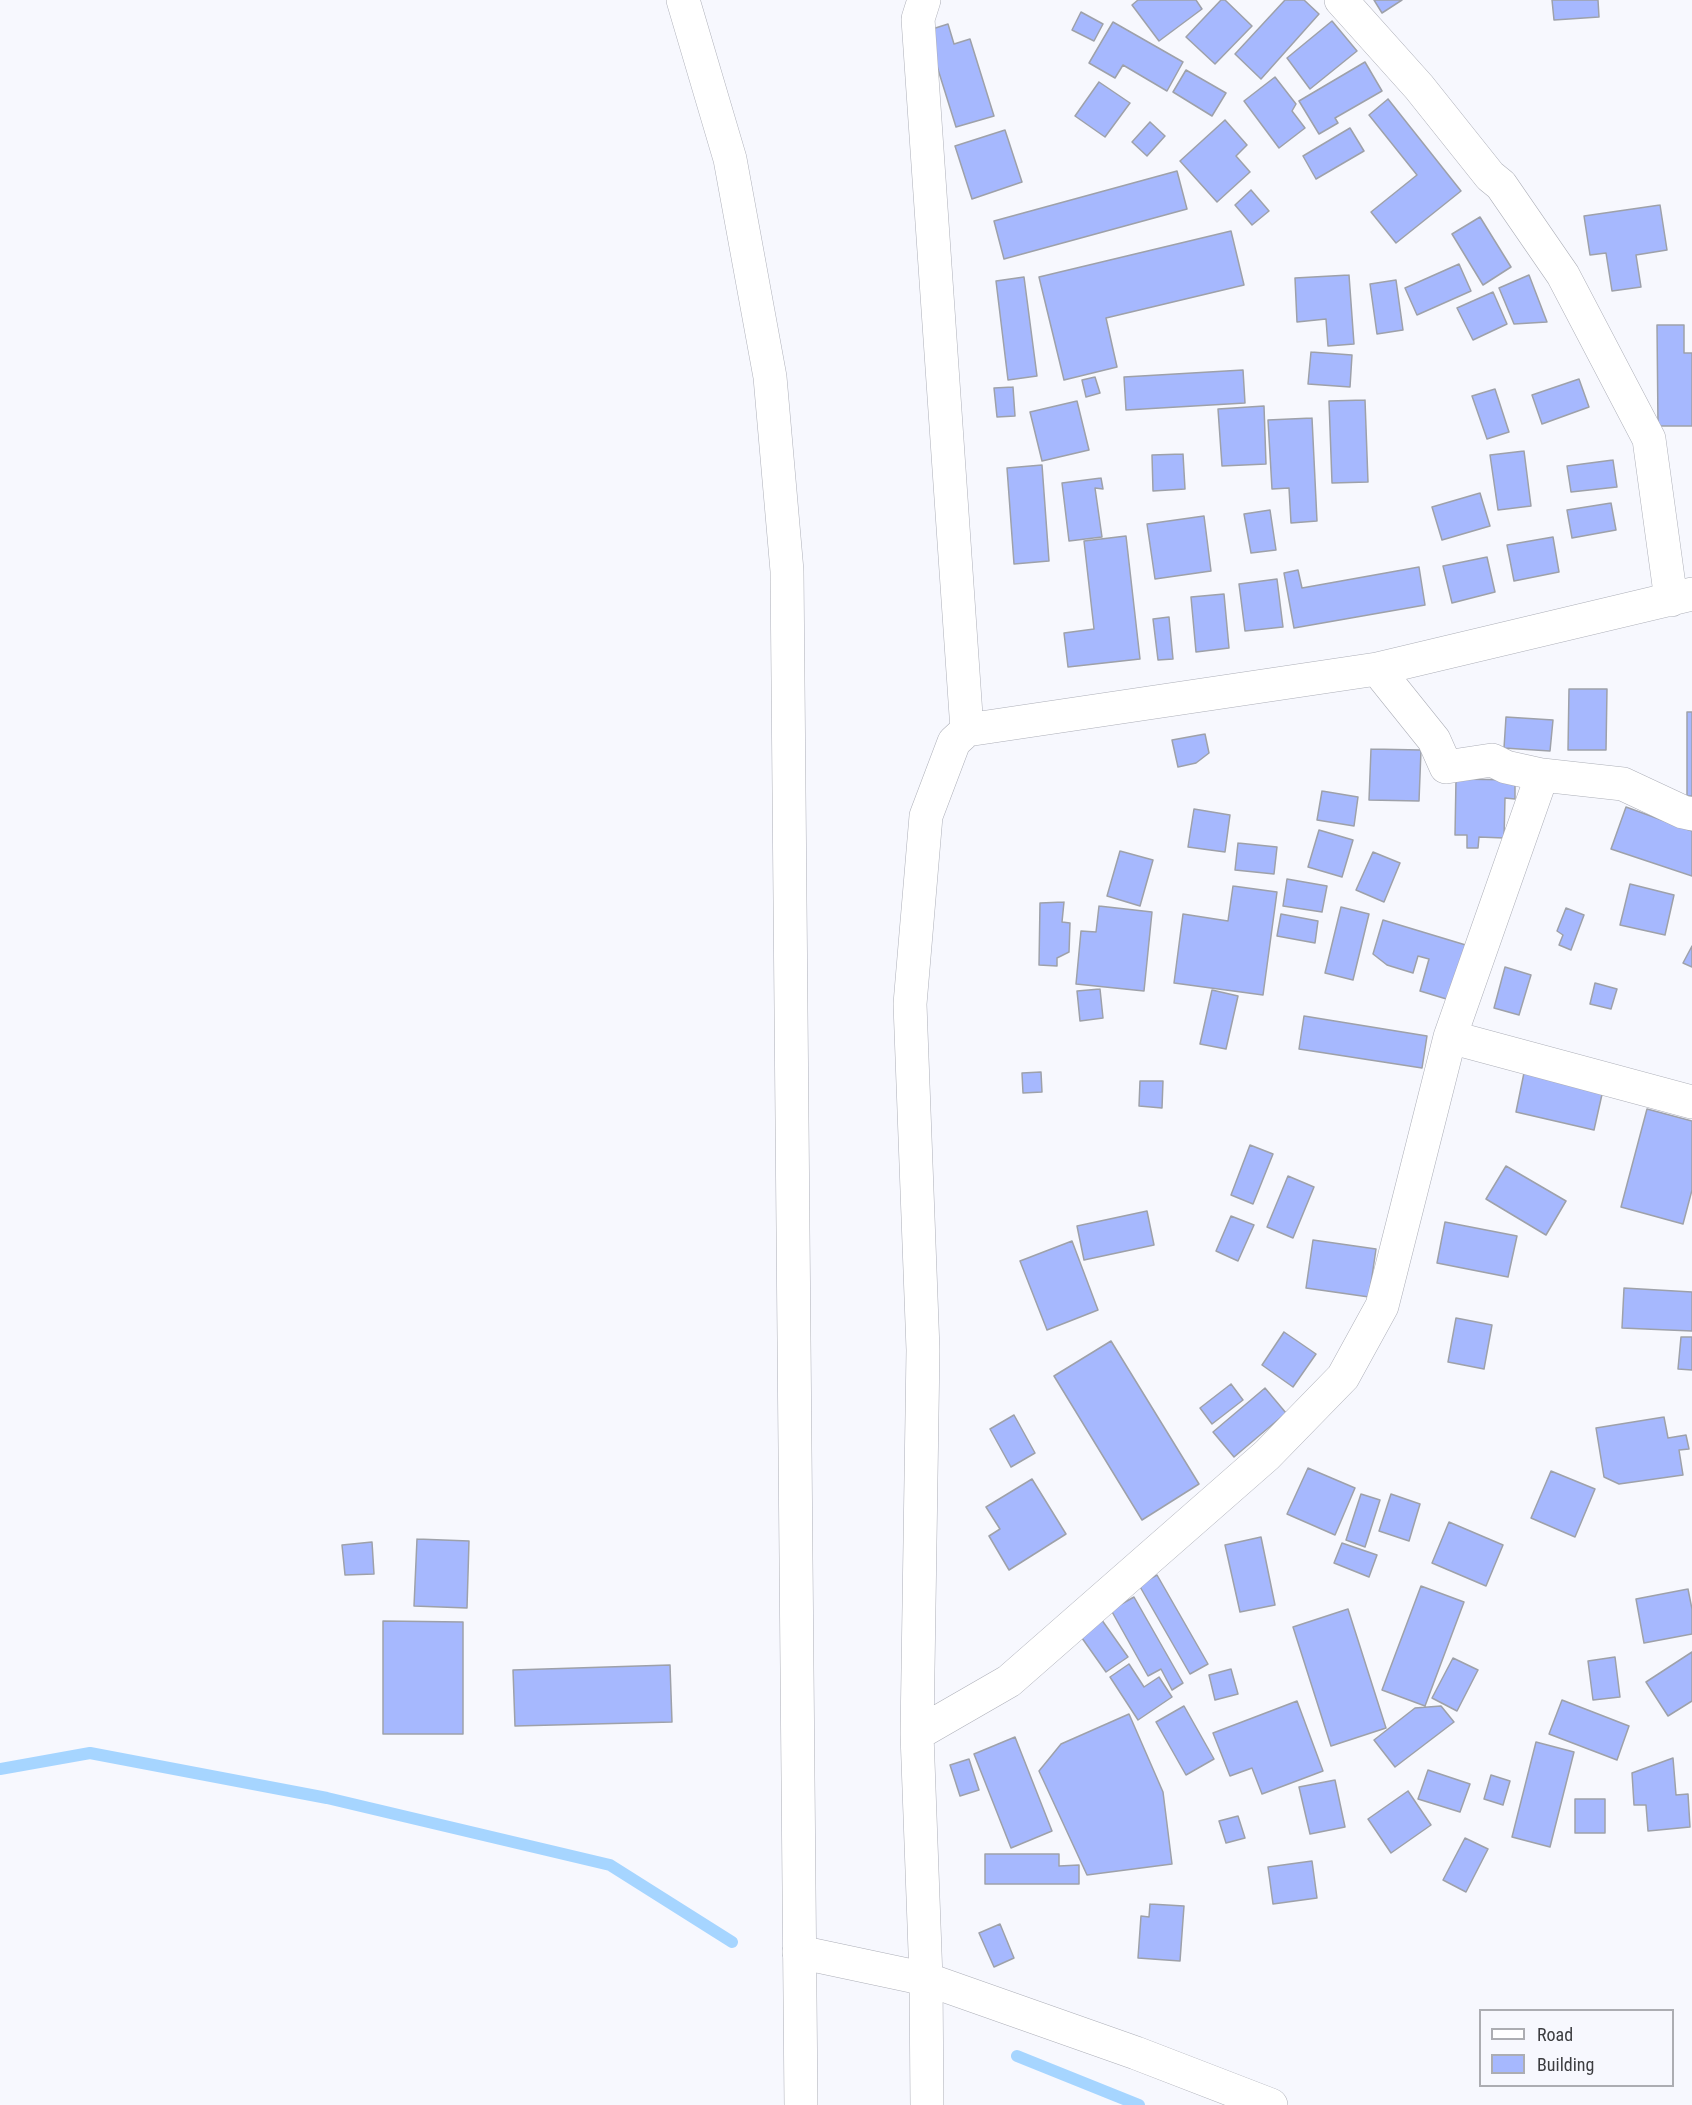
<!DOCTYPE html>
<html>
<head>
<meta charset="utf-8">
<style>
	body { margin:0 }
	#map { position:relative; width:1692px; height:2105px; overflow:hidden; background:#f7f8fe; font-family:"Roboto Condensed",sans-serif }
	canvas { display:block }
	.legend { position:absolute; left:1479px; top:2009px; width:195px; height:78px; box-sizing:border-box; background:#f7f8fe; border:2px solid #acadb2; margin:0; padding:8px 10px; list-style:none; font-size:18px; color:#3c3d40 }
	.legend li { display:flex; align-items:center; gap:12px; height:30px }
	.legend b { width:30px; border:2px solid #acadb2 }
</style>
</head>
<body>
<div id="map">
<canvas width="1692" height="2105"></canvas>
<ul class="legend">
<li><b style="height:8px;background:#fff"></b>Road</li>
<li><b style="height:16px;background:#a6b8fe"></b>Building</li>
</ul>
</div>
<script>
const ctx = document.querySelector('canvas').getContext('2d');
ctx.lineJoin = 'round';
function poly(rows) {
  const path = new Path2D();
  for (const r of rows) {
    path.moveTo(r[0], r[1]);
    for (let i = 2; i < r.length; i += 2) path.lineTo(r[i], r[i + 1]);
  }
  return path;
}
function trace(path, color, width, dash) {
  ctx.strokeStyle = color;
  ctx.lineWidth = width;
  ctx.lineCap = dash ? 'butt' : 'round';
  ctx.setLineDash(dash || []);
  ctx.stroke(path);
}
function paint(path, color) {
  ctx.fillStyle = color;
  ctx.fill(path, 'evenodd');
}
const stream = poly([
	[0,1769,90,1753,327,1798,610,1865,732,1942],
	[1017,2056,1139,2105]
]);
const building = poly([
	[1138,0,1196,0,1202,9,1159,41,1132,5,1138,0],
	[1221,0,1225,0,1252,26,1215,64,1186,37,1221,0],
	[1285,0,1304,0,1319,14,1261,79,1235,54,1285,0],
	[1374,0,1402,0,1382,13,1374,0],
	[1552,0,1598,0,1599,17,1554,20,1552,0],
	[1081,12,1103,24,1094,41,1072,30,1081,12],
	[1332,21,1357,51,1310,89,1287,58,1332,21],
	[1113,22,1183,62,1167,91,1123,65,1115,78,1089,63,1113,22],
	[948,24,954,44,970,39,994,116,956,127,926,31,948,24],
	[1365,62,1382,91,1335,118,1338,123,1319,134,1299,101,1365,62],
	[1186,70,1226,93,1212,116,1173,92,1186,70],
	[1275,77,1296,104,1292,111,1305,128,1279,148,1244,101,1275,77],
	[1099,82,1130,103,1105,137,1075,116,1099,82],
	[1388,99,1461,191,1396,243,1371,212,1417,175,1369,115,1388,99],
	[1225,120,1247,145,1236,156,1250,172,1217,202,1180,161,1225,120],
	[1150,122,1165,136,1147,156,1132,142,1150,122],
	[1350,128,1364,151,1316,179,1303,156,1350,128],
	[1005,130,1022,182,972,199,955,146,1005,130],
	[1177,171,1187,209,1004,259,994,221,1177,171],
	[1251,190,1269,211,1252,225,1235,205,1251,190],
	[1660,205,1667,250,1636,255,1641,287,1612,291,1606,253,1590,255,1584,216,1660,205],
	[1480,217,1511,267,1483,285,1452,234,1480,217],
	[1231,231,1244,285,1106,318,1117,367,1064,380,1039,277,1231,231],
	[1459,264,1471,291,1417,315,1405,288,1459,264],
	[1349,275,1354,344,1328,346,1326,319,1297,322,1295,278,1349,275],
	[1529,275,1547,322,1514,324,1499,288,1529,275],
	[1024,277,1037,376,1008,380,996,281,1024,277],
	[1396,280,1403,330,1377,334,1370,284,1396,280],
	[1493,292,1507,324,1473,340,1457,308,1493,292],
	[1657,325,1684,325,1684,353,1692,353,1692,426,1658,426,1657,325],
	[1311,352,1352,355,1350,387,1308,384,1311,352],
	[1243,370,1245,403,1126,410,1124,377,1243,370],
	[1095,377,1100,393,1086,397,1082,380,1095,377],
	[1579,379,1589,407,1542,424,1532,395,1579,379],
	[1013,387,1015,416,997,417,994,388,1013,387],
	[1495,389,1509,432,1487,439,1472,396,1495,389],
	[1365,400,1368,482,1332,483,1329,401,1365,400],
	[1077,401,1089,450,1042,461,1030,412,1077,401],
	[1264,406,1266,464,1222,466,1218,409,1264,406],
	[1312,418,1317,521,1291,523,1289,488,1272,489,1268,420,1312,418],
	[1524,451,1531,506,1498,510,1490,455,1524,451],
	[1183,454,1185,489,1153,491,1152,455,1183,454],
	[1613,460,1617,487,1571,492,1567,466,1613,460],
	[1042,465,1049,561,1014,564,1007,468,1042,465],
	[1101,478,1103,489,1095,488,1102,537,1069,541,1062,483,1101,478],
	[1480,493,1490,526,1442,540,1432,507,1480,493],
	[1611,503,1616,530,1572,538,1567,510,1611,503],
	[1270,510,1276,550,1251,553,1244,514,1270,510],
	[1204,516,1211,571,1155,579,1147,524,1204,516],
	[1126,536,1140,659,1068,667,1064,633,1094,629,1084,541,1126,536],
	[1553,537,1559,572,1514,581,1507,545,1553,537],
	[1487,557,1495,592,1452,603,1443,566,1487,557],
	[1419,567,1425,605,1294,628,1284,573,1298,570,1302,588,1419,567],
	[1277,579,1283,627,1245,631,1239,584,1277,579],
	[1224,594,1229,648,1196,652,1191,597,1224,594],
	[1169,617,1173,659,1158,660,1153,619,1169,617],
	[1569,689,1607,689,1606,750,1568,750,1569,689],
	[1687,712,1692,712,1692,796,1687,796,1687,712],
	[1506,717,1553,720,1550,751,1504,748,1506,717],
	[1205,734,1209,753,1196,763,1178,767,1172,740,1205,734],
	[1371,749,1421,750,1419,801,1369,800,1371,749],
	[1456,779,1515,780,1515,799,1505,798,1504,838,1479,837,1478,848,1467,848,1467,835,1455,835,1456,779],
	[1322,791,1358,797,1354,826,1317,820,1322,791],
	[1626,807,1692,831,1692,876,1611,849,1626,807],
	[1194,809,1230,815,1225,852,1188,847,1194,809],
	[1319,830,1353,840,1342,877,1308,867,1319,830],
	[1238,843,1277,847,1274,874,1235,870,1238,843],
	[1120,851,1153,860,1140,906,1107,896,1120,851],
	[1373,852,1400,863,1384,902,1356,890,1373,852],
	[1287,879,1327,886,1322,912,1283,906,1287,879],
	[1630,884,1674,895,1665,935,1620,925,1630,884],
	[1233,886,1277,892,1263,995,1174,983,1183,914,1228,921,1233,886],
	[1064,902,1062,922,1070,923,1069,952,1057,958,1057,966,1039,965,1040,903,1064,902],
	[1099,906,1152,912,1144,991,1076,984,1081,931,1096,932,1099,906],
	[1341,907,1369,914,1353,980,1325,973,1341,907],
	[1566,908,1584,915,1571,950,1559,945,1563,935,1557,931,1566,908],
	[1281,914,1318,921,1315,943,1277,936,1281,914],
	[1383,920,1469,946,1453,1001,1420,991,1429,959,1418,956,1413,973,1387,965,1373,954,1383,920],
	[1692,946,1692,967,1683,963,1692,946],
	[1505,967,1531,975,1519,1015,1494,1008,1505,967],
	[1595,983,1617,989,1611,1009,1590,1004,1595,983],
	[1100,989,1103,1018,1080,1021,1077,991,1100,989],
	[1212,990,1238,996,1226,1049,1200,1044,1212,990],
	[1304,1016,1427,1036,1422,1068,1299,1049,1304,1016],
	[1526,1063,1605,1081,1594,1130,1516,1112,1526,1063],
	[1041,1072,1042,1092,1023,1093,1022,1073,1041,1072],
	[1140,1081,1163,1081,1162,1108,1139,1106,1140,1081],
	[1647,1109,1692,1121,1692,1190,1683,1224,1621,1207,1647,1109],
	[1250,1145,1273,1154,1253,1204,1231,1195,1250,1145],
	[1506,1166,1566,1201,1546,1235,1486,1199,1506,1166],
	[1288,1176,1314,1187,1293,1238,1267,1227,1288,1176],
	[1147,1211,1154,1245,1084,1260,1077,1226,1147,1211],
	[1231,1216,1254,1225,1238,1261,1216,1251,1231,1216],
	[1445,1222,1517,1236,1508,1277,1437,1263,1445,1222],
	[1313,1240,1376,1249,1369,1297,1306,1288,1313,1240],
	[1072,1241,1098,1310,1047,1330,1020,1261,1072,1241],
	[1624,1288,1692,1292,1692,1331,1622,1328,1624,1288],
	[1456,1318,1492,1325,1484,1369,1448,1362,1456,1318],
	[1284,1332,1316,1354,1293,1387,1262,1365,1284,1332],
	[1681,1337,1692,1337,1692,1370,1678,1369,1681,1337],
	[1111,1341,1199,1484,1142,1520,1054,1376,1111,1341],
	[1231,1384,1243,1400,1212,1424,1200,1408,1231,1384],
	[1265,1388,1286,1413,1234,1457,1213,1432,1265,1388],
	[1014,1415,1035,1453,1011,1467,990,1429,1014,1415],
	[1664,1417,1668,1438,1686,1435,1689,1449,1679,1450,1683,1475,1619,1484,1604,1477,1596,1428,1664,1417],
	[1308,1468,1355,1488,1335,1535,1287,1514,1308,1468],
	[1551,1471,1595,1489,1575,1537,1531,1518,1551,1471],
	[1032,1479,1066,1534,1009,1570,989,1536,1000,1529,986,1507,1032,1479],
	[1361,1494,1380,1500,1365,1547,1346,1540,1361,1494],
	[1391,1494,1420,1504,1409,1541,1379,1531,1391,1494],
	[1449,1522,1503,1545,1486,1586,1432,1563,1449,1522],
	[1261,1537,1275,1605,1240,1612,1225,1545,1261,1537],
	[417,1539,469,1541,467,1608,414,1606,417,1539],
	[372,1542,374,1574,345,1575,342,1545,372,1542],
	[1342,1543,1377,1555,1369,1577,1334,1563,1342,1543],
	[1157,1575,1208,1664,1190,1674,1139,1585,1157,1575],
	[1421,1586,1464,1602,1425,1706,1382,1690,1421,1586],
	[1688,1589,1692,1609,1692,1634,1644,1643,1636,1599,1688,1589],
	[1134,1597,1183,1683,1172,1690,1161,1669,1148,1676,1111,1610,1134,1597],
	[1348,1609,1386,1728,1331,1746,1293,1627,1348,1609],
	[1099,1616,1128,1657,1106,1672,1077,1631,1099,1616],
	[383,1621,463,1622,463,1734,383,1734,383,1621],
	[1692,1652,1692,1701,1668,1716,1646,1682,1692,1652],
	[1615,1657,1620,1697,1593,1700,1588,1661,1615,1657],
	[1453,1658,1478,1670,1457,1711,1432,1698,1453,1658],
	[1129,1664,1144,1687,1159,1677,1172,1697,1138,1720,1110,1677,1129,1664],
	[670,1665,672,1722,515,1726,513,1670,670,1665],
	[1231,1669,1238,1694,1215,1700,1209,1675,1231,1669],
	[1562,1700,1629,1726,1617,1760,1549,1734,1562,1700],
	[1297,1701,1323,1771,1262,1794,1252,1768,1230,1776,1213,1733,1297,1701],
	[1184,1706,1214,1759,1186,1775,1156,1722,1184,1706],
	[1441,1706,1454,1722,1395,1767,1374,1740,1415,1708,1441,1706],
	[1129,1714,1163,1792,1172,1864,1087,1875,1039,1771,1061,1744,1129,1714],
	[1015,1737,1052,1831,1011,1848,974,1754,1015,1737],
	[1536,1742,1574,1752,1550,1847,1512,1837,1536,1742],
	[1673,1758,1676,1795,1688,1794,1690,1827,1648,1831,1646,1805,1634,1805,1632,1773,1673,1758],
	[969,1759,979,1790,960,1796,950,1765,969,1759],
	[1428,1770,1470,1784,1460,1812,1418,1799,1428,1770],
	[1491,1775,1510,1781,1503,1805,1484,1799,1491,1775],
	[1335,1780,1345,1827,1310,1834,1299,1787,1335,1780],
	[1408,1791,1431,1825,1391,1853,1368,1819,1408,1791],
	[1575,1799,1605,1799,1605,1833,1575,1833,1575,1799],
	[1238,1816,1245,1838,1226,1843,1219,1821,1238,1816],
	[1465,1838,1488,1849,1466,1892,1443,1880,1465,1838],
	[985,1854,1059,1854,1059,1866,1079,1865,1079,1884,985,1884,985,1854],
	[1312,1861,1317,1898,1273,1904,1268,1867,1312,1861],
	[1150,1904,1184,1906,1180,1961,1138,1958,1141,1916,1149,1917,1150,1904],
	[1000,1924,1014,1958,994,1967,979,1933,1000,1924]
]);
const minor = poly([
	[924,0,918,19,967,730],
	[1341,0,1419,87,1490,176,1501,185,1563,275,1649,439,1671,600],
	[1377,669,1434,740,1446,767,1492,760,1506,767,1542,775,1623,784,1683,812,1692,814],
	[1450,1037,1692,1102],
	[917,1734,1009,1681,1267,1455,1343,1377,1382,1306,1450,1037,1542,775],
	[927,2105,926,1979,917,1734,923,1350,910,1004,926,816,954,742,967,730,1377,669,1692,594]
]);
const major = poly([
	[799,1952,926,1979,1136,2053,1271,2105]
]);
const highway = poly([
	[683,0,730,159,770,377,787,571,801,2105]
]);
trace(stream, '#a6d5ff', 12);
paint(building, '#a6b8fe');
trace(building, '#9ea1a9', 1.5);
trace(minor, '#adafb8', 34);
trace(major, '#adafb8', 34);
trace(highway, '#adafb8', 34);
trace(minor, '#fff', 33);
trace(major, '#fff', 33);
trace(highway, '#fff', 33);
</script>
</body>
</html>
